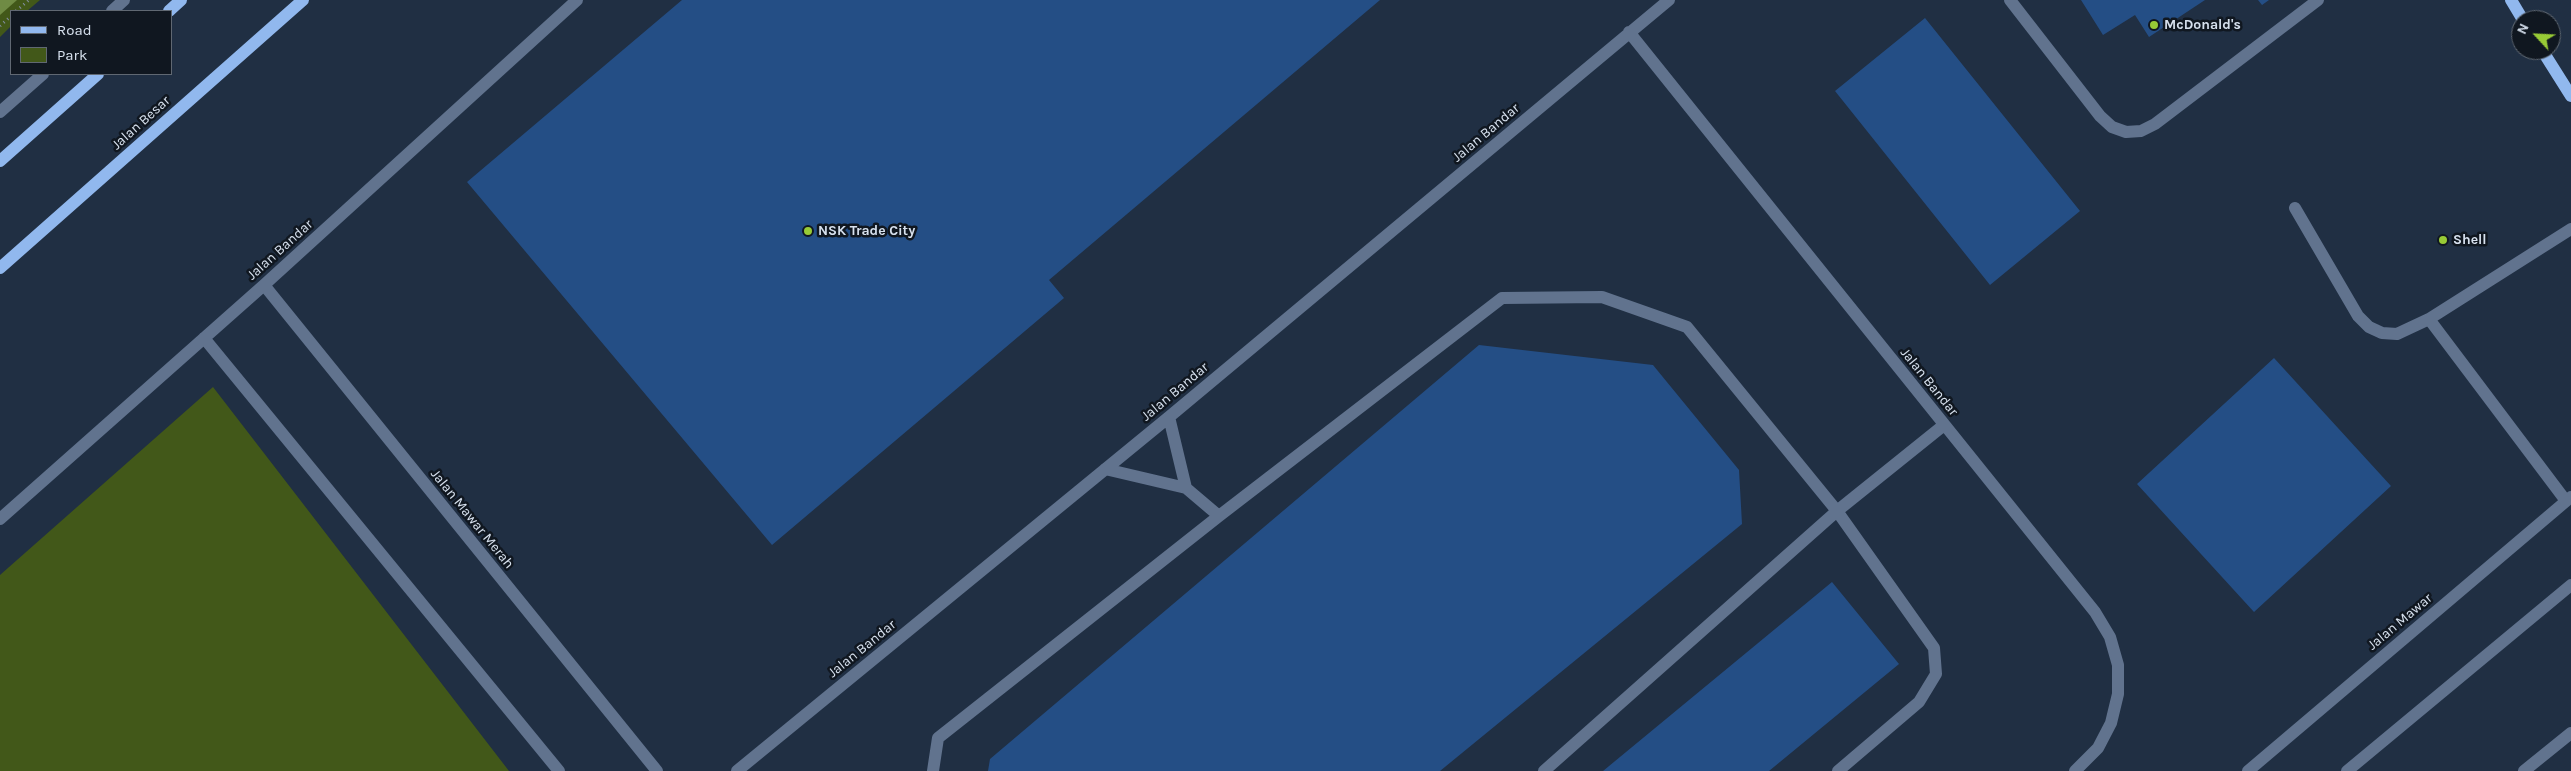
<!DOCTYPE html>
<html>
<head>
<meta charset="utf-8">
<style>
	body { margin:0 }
	#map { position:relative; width:2571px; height:771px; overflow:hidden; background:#202f43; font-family:Karla,sans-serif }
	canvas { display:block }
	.legend { position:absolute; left:10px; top:10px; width:162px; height:65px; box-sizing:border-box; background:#101720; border:1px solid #606872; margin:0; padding:6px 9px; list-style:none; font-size:15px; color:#d7e1ee }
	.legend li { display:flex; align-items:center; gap:10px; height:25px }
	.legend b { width:25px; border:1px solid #606872 }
	.north { position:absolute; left:2511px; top:10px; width:50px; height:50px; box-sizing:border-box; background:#101720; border:1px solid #606872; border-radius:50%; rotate:295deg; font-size:14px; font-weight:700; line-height:20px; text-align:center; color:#d7e1ee }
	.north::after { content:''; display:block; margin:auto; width:18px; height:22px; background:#98cb36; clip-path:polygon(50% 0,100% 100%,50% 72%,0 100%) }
</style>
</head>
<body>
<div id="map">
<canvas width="2571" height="771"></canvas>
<ul class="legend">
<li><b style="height:6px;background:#91b8ee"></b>Road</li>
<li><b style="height:14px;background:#425819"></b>Park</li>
</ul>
<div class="north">N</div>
</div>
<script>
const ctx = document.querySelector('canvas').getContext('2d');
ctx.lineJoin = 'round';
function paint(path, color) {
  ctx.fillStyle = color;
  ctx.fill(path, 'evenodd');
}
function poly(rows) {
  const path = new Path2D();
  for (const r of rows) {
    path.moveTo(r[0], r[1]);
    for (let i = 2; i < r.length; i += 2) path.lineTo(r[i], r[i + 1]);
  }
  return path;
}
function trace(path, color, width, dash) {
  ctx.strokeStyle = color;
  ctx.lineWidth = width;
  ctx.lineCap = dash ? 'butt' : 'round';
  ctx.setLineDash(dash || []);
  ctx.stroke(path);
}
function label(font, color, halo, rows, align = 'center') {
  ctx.font = font + ' Karla,sans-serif';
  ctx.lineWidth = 5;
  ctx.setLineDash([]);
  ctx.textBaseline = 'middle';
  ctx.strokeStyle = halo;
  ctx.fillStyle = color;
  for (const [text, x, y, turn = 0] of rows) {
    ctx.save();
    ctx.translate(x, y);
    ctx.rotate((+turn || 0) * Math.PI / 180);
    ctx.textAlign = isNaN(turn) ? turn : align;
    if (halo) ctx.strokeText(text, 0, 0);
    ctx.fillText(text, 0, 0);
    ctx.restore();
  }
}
const green = poly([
	[0,0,40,0,27,11,11,11,11,26,0,37],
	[213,387,509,771,0,771,0,575]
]);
const water = poly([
	[0,0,17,0,0,15]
]);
const building = poly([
	[682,0,1380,0,1049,280,1064,298,772,545,467,182],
	[2081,0,2205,0,2149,37,2135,15,2103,35],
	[2258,0,2269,0,2262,5],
	[1925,18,2080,211,1990,285,1835,91],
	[1479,345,1653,365,1739,470,1742,524,1440,771,988,771,990,759],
	[2274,358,2391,486,2254,612,2137,484],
	[1832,582,1899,664,1769,771,1603,771]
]);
const path = poly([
	[16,11,29,0],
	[0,26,11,16]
]);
const minor = poly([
	[2010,0,2100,116,2112,127,2126,132,2141,131,2155,124,2318,0],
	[112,11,124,0],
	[1629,32,2095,612,2110,637,2118,665,2118,694,2111,723,2098,748,2075,771],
	[0,112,43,74],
	[2295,208,2358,316,2369,327,2382,333,2397,334,2429,319],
	[264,285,657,771],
	[204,338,559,771],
	[1169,417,1186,488],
	[1105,469,1186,488,1219,516],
	[2566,501,2429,319,2571,229],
	[0,519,264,285,577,0],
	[737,771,1169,417,1669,0],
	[933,771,938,738,1219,516,1502,298,1602,297,1687,327,1837,511,1544,771],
	[1838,771,1919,702,1936,674,1934,648,1837,511,1944,425],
	[2248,771,2571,497],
	[2347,771,2571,585],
	[2524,771,2571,733]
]);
const major = poly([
	[2511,0,2523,20],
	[169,11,181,0],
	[2542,50,2571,96],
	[0,161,98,74],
	[0,268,303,0]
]);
const markers = [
	[2154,25,5,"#98cb36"],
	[808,231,5,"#98cb36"],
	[2443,240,5,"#98cb36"]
];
const poiNames = [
	["McDonald's",2164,25],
	["NSK Trade City",818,231],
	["Shell",2453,240]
];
const streetNames = [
	["Jalan Besar",141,123,-42],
	["Jalan Bandar",1486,133,-40],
	["Jalan Bandar",280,250,-42],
	["Jalan Bandar",1929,382,51],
	["Jalan Bandar",1175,392,-40],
	["Jalan Mawar Merah",472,519,51],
	["Jalan Mawar",2400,622,-40],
	["Jalan Bandar",862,649,-39]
];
paint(green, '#425819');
paint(water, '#6f8b44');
paint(building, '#244e85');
trace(path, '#828e9f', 3, [1, 4]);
trace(minor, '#61738e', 12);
trace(major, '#91b8ee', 12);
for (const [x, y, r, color] of markers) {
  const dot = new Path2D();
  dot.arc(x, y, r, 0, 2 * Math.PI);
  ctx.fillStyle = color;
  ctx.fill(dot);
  trace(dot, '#101720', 2);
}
label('bold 14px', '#d7e1ee', '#101720', poiNames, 'left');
label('14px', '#d7e1ee', '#101720', streetNames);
</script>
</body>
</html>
